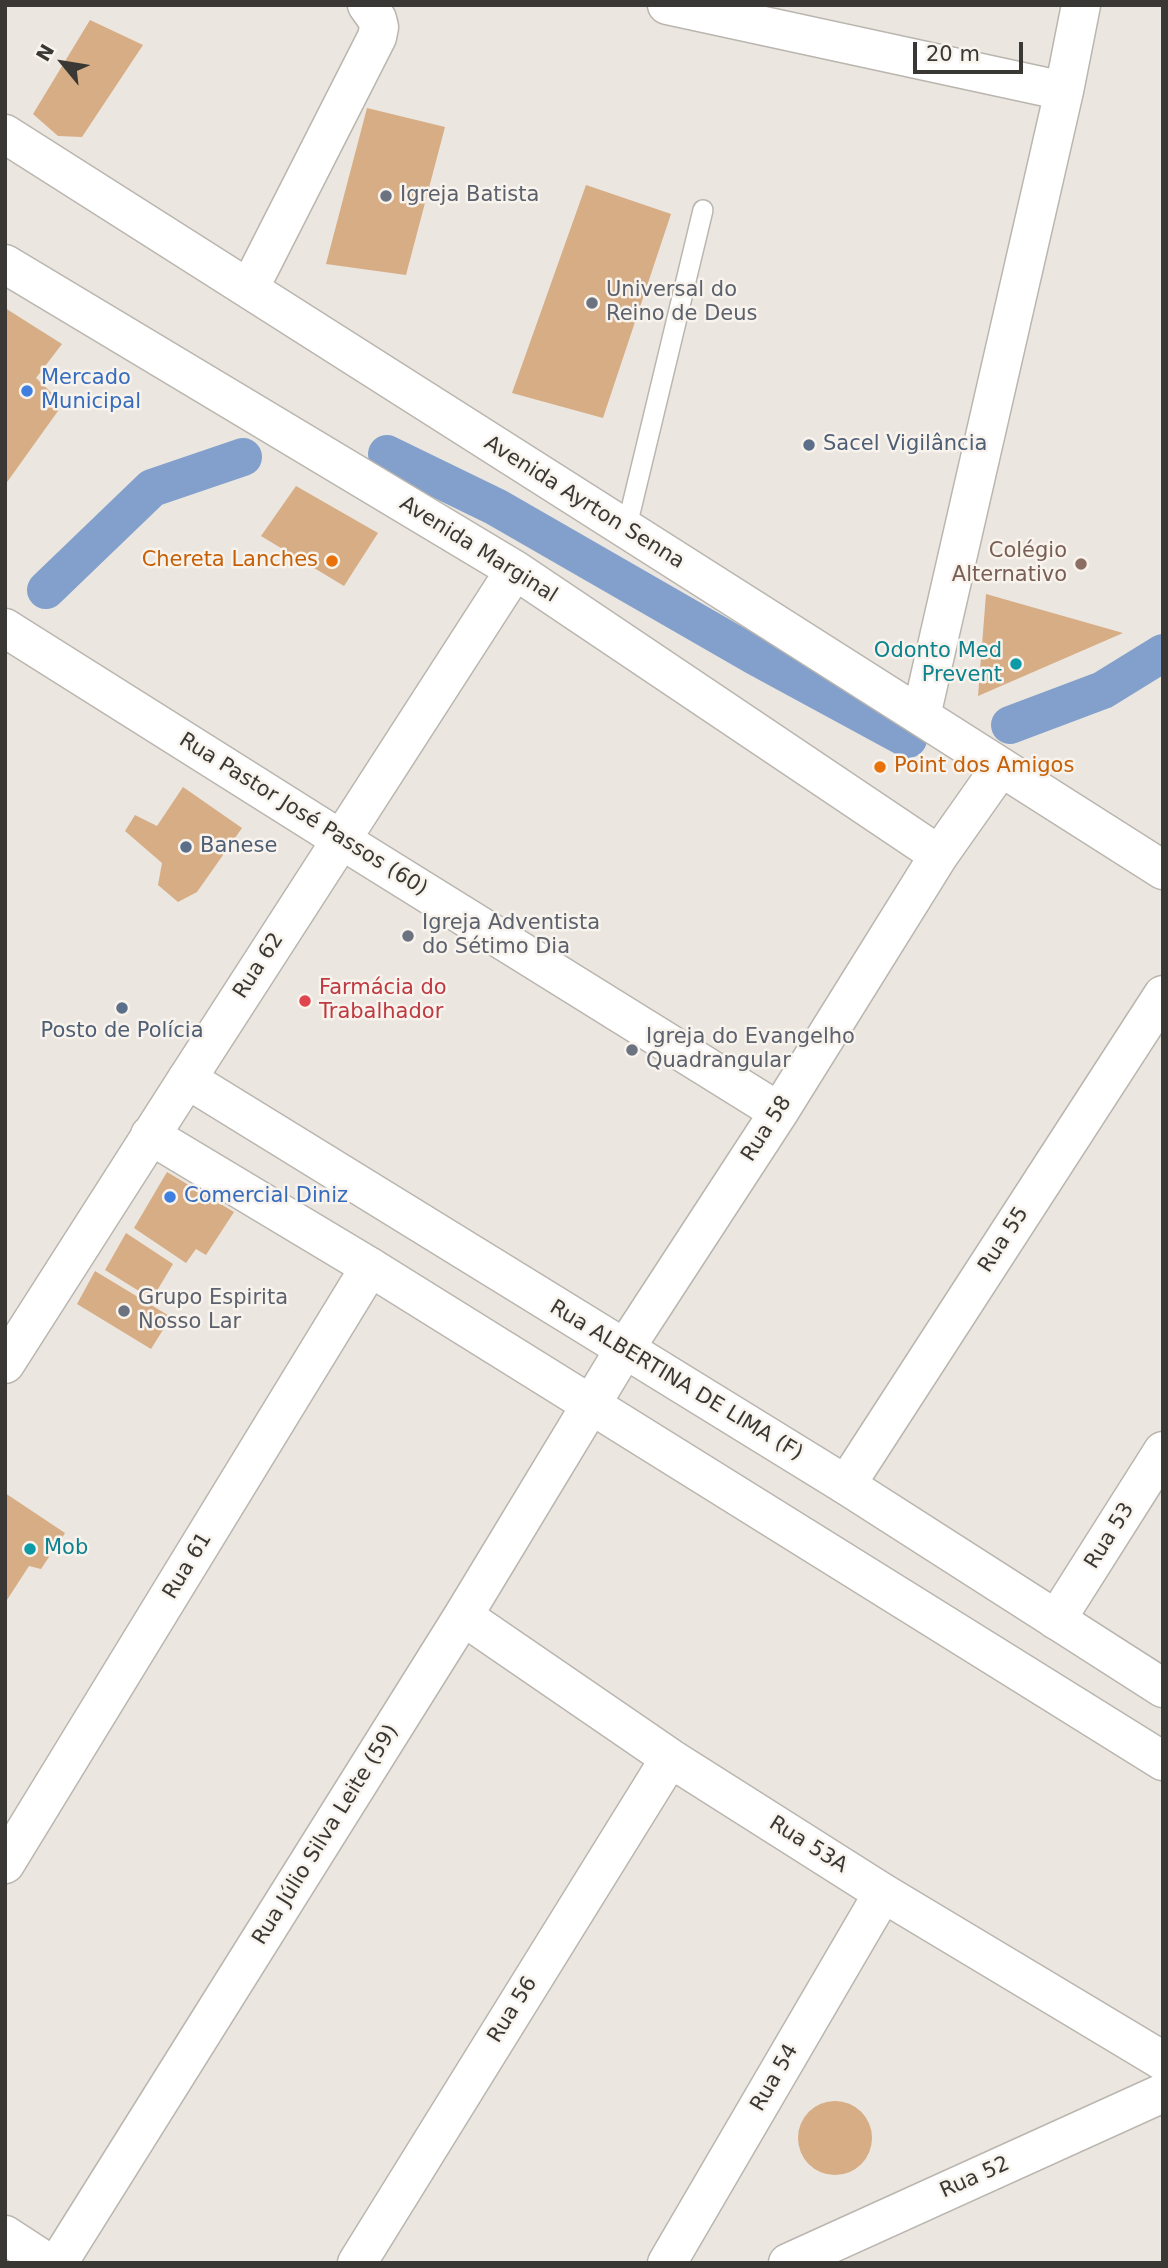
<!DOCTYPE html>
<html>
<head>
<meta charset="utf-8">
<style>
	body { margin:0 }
	#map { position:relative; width:1168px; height:2268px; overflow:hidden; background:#ebe6df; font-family:"DejaVu Sans",sans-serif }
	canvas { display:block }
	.frame { position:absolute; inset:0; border:7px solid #3a3835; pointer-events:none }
	.north { position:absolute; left:28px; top:28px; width:70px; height:70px; -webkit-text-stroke:5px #f8f3ec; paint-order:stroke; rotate:300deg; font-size:19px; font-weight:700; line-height:28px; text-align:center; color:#3a3835 }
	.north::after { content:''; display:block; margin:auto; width:24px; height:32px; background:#3a3835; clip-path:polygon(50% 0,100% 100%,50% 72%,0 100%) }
	.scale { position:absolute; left:913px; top:42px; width:110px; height:32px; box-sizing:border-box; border:4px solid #3a3835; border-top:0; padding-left:9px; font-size:21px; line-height:24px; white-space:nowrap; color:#3a3835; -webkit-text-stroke:5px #f8f3ec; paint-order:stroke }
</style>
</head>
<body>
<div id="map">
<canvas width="1168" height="2268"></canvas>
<div class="frame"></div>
<div class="north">N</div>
<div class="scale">20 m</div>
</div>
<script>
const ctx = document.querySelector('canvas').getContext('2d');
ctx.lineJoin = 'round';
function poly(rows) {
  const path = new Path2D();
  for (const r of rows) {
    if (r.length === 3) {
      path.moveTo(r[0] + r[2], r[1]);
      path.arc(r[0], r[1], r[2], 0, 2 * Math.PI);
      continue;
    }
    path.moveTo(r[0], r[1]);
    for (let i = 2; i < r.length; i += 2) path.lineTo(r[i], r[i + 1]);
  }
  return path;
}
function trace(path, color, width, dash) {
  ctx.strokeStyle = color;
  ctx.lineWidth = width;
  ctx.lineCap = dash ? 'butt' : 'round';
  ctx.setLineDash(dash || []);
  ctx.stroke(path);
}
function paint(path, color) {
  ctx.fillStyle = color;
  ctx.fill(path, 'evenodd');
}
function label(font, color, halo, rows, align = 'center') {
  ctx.font = font + ' "DejaVu Sans",sans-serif';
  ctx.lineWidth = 5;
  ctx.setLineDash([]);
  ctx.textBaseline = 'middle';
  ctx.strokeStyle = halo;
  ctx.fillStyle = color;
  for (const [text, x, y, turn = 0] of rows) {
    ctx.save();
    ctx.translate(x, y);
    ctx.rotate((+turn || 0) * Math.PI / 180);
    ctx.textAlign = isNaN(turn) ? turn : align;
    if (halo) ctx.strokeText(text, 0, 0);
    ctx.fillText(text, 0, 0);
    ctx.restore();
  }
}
const canal = poly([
	[387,454,496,507,755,656,908,739],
	[46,590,152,488,243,457],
	[1010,725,1103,690,1163,653]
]);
const building = poly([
	[90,20,143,45,82,137,58,136,33,114],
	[367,108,445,127,406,275,326,264],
	[586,185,671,214,603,418,512,393],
	[5,308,62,344,36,378,63,404,5,485],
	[296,486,378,533,344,586,261,536],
	[986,594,1123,633,978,696],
	[183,787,242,828,197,892,178,902,158,885,162,863,125,831,135,815,157,826],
	[167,1172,234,1212,206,1255,196,1249,186,1263,134,1228],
	[126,1233,173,1264,152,1299,105,1270],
	[95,1271,171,1317,151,1349,77,1304],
	[5,1493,65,1533,41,1569,29,1566,5,1603],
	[835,2138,37]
]);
const lane = poly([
	[626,530,703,210]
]);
const street = poly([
	[667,5,1064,91],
	[5,134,1163,870],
	[5,264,515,570,939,855],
	[249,289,377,37,379,27,377,19,367,5],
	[5,628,340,839,779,1112],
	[921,716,1064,91,1081,5],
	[187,1079,515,570],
	[846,1485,1163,995],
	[463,1616,670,1758,883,1893,1163,2061],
	[1056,1620,1163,1451],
	[5,1864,370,1267],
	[58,2263,463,1616,624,1350,779,1112,939,855,1001,767],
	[357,2263,670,1758],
	[667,2263,883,1893],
	[788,2263,1163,2093]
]);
const secondary = poly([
	[150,1135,370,1267,1163,1761],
	[5,1364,187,1079,846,1485,1163,1688],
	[5,2235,48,2263]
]);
const markers = [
	[386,196,7,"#6b7280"],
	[592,303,7,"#6b7280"],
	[27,391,7,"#3f7fe0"],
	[809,445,7,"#5c6f8a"],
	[332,561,7,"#e8710a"],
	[1081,564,7,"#8d6e63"],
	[1016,664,7,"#0f9aa8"],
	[880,767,7,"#e8710a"],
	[186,847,7,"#5c6f8a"],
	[408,936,7,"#6b7280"],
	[305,1001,7,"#e0444e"],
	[122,1008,7,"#5c6f8a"],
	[632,1050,7,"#6b7280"],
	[170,1197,7,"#3f7fe0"],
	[124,1311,7,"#6b7280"],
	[30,1549,7,"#0f9aa8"]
];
const worshipNames = [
	["Igreja Batista",400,196],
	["Universal do",606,291],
	["Reino de Deus",606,315],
	["Igreja Adventista",422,924],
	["do Sétimo Dia",422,948],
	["Igreja do Evangelho",646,1038],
	["Quadrangular",646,1062],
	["Grupo Espirita",138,1299],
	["Nosso Lar",138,1323]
];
const shopNames = [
	["Mercado",41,379],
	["Municipal",41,403],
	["Comercial Diniz",184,1197]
];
const serviceNames = [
	["Sacel Vigilância",823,445],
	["Banese",200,847],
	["Posto de Polícia",122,1032,"center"]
];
const streetNames = [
	["Avenida Ayrton Senna",584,503,32],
	["Avenida Marginal",478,550,32],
	["Rua Pastor José Passos (60)",303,815,32],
	["Rua 62",259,966,-57],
	["Rua 58",767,1129,-57],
	["Rua 55",1004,1240,-57],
	["Rua ALBERTINA DE LIMA (F)",676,1381,31],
	["Rua 53",1110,1536,-58],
	["Rua 61",188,1566,-59],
	["Rua Júlio Silva Leite (59)",326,1835,-58],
	["Rua 53A",808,1845,32],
	["Rua 56",513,2010,-58],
	["Rua 54",775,2078,-60],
	["Rua 52",975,2178,-24]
];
const educationNames = [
	["Colégio",1067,552],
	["Alternativo",1067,576]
];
const foodNames = [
	["Chereta Lanches",318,561],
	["Point dos Amigos",894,767,"left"]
];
const cultureNames = [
	["Odonto Med",1002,652],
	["Prevent",1002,676],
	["Mob",44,1549,"left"]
];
const healthNames = [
	["Farmácia do",319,989],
	["Trabalhador",319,1013]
];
trace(canal, '#82a0cb', 38);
paint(building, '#d6ad85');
trace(lane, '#bab6af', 22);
trace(street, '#bab6af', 41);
trace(secondary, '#bab6af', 41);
trace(lane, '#fff', 19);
trace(street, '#fff', 38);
trace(secondary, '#fff', 38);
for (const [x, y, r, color] of markers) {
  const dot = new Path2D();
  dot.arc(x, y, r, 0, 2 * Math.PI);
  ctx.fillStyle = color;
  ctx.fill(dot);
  trace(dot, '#f8f3ec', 2.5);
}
label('21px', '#5b616d', '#f8f3ec', worshipNames, 'left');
label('21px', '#366cbe', '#f8f3ec', shopNames, 'left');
label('21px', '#4e5e75', '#f8f3ec', serviceNames, 'left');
label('21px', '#3a3835', '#f8f3ec', streetNames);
label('21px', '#785e54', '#f8f3ec', educationNames, 'right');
label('21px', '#c56008', '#f8f3ec', foodNames, 'right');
label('21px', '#0d838f', '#f8f3ec', cultureNames, 'right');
label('21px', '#be3a42', '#f8f3ec', healthNames, 'left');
</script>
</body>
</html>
